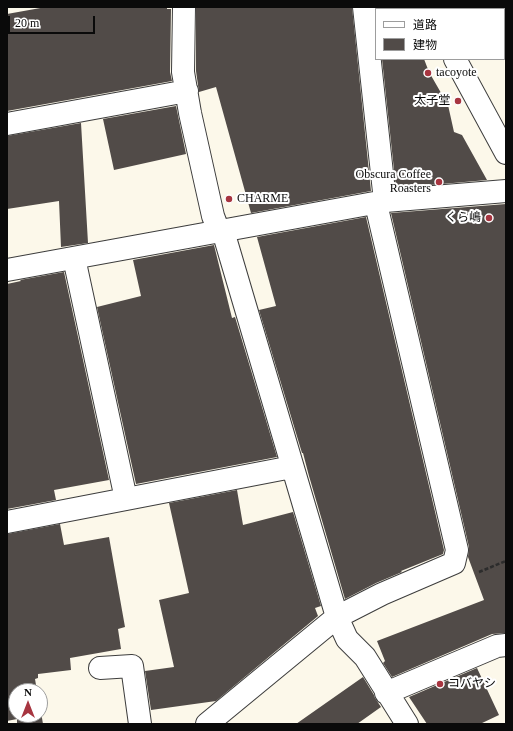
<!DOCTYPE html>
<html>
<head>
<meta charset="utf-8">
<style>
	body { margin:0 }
	#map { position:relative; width:513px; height:731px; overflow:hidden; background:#fcf8ea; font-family:"Times New Roman","Noto Sans JP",serif }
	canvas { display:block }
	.frame { position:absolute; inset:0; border:8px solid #0a0a0a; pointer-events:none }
	.legend { position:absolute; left:375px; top:8px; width:130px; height:52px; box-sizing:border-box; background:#fff; border:1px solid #9d9d9d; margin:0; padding:5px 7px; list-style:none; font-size:12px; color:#0a0a0a }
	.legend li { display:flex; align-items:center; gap:8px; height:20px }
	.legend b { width:20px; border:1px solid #9d9d9d }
	.north { position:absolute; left:8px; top:683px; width:40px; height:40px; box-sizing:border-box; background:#fff; border:1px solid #9d9d9d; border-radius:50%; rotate:0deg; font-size:11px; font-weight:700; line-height:16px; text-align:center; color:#0a0a0a }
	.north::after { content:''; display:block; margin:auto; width:14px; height:18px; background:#a73540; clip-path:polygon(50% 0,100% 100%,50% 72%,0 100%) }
	.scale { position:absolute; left:8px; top:16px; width:87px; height:18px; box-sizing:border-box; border:2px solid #0a0a0a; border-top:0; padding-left:5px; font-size:12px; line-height:14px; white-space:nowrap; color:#0a0a0a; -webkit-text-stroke:3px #fff; paint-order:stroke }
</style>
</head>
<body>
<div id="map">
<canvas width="513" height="731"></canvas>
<div class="frame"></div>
<ul class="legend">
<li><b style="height:5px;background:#fff"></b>道路</li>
<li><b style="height:11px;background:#514b48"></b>建物</li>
</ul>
<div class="north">N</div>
<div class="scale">20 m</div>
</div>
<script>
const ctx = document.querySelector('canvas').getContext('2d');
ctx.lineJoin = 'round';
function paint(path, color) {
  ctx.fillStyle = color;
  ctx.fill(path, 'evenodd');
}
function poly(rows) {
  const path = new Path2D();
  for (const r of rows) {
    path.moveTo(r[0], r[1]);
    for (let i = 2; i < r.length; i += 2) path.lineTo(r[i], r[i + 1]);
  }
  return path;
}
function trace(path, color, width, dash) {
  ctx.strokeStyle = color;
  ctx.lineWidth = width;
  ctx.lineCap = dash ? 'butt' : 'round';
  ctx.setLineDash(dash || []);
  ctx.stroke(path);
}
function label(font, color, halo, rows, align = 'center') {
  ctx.font = font + ' "Times New Roman","Noto Sans JP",serif';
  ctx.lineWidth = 4;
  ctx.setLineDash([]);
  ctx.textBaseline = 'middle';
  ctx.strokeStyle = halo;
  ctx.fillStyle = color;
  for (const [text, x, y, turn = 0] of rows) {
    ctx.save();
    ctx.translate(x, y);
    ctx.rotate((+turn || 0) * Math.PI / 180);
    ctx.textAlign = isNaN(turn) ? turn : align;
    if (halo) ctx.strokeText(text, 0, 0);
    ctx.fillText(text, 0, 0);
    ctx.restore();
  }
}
const building = poly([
	[46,7,167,7,167,9,171,9,170,72,172,81,7,111,7,14],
	[246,7,352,7,371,191,251,213,216,87,199,92,196,71,196,8],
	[382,59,424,59,429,72,448,105,454,132,462,135,487,180,396,188],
	[176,106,186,154,114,170,103,119],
	[81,123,88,243,61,247,59,201,7,209,7,136],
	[506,204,506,633,492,634,392,677,383,663,385,661,377,641,484,600,468,557,469,547,391,213],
	[366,217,444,550,443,554,401,571,402,572,376,583,345,599,309,476,303,453,302,453,259,310,276,306,257,237],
	[214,245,232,318,235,317,277,457,136,484,97,307,141,296,133,260],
	[64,272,109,480,54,490,56,500,7,509,7,284,21,281,20,280],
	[237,490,243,525,293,512,321,606,315,608,318,616,216,701,151,710,145,671,174,667,159,600,189,593,169,503],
	[60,524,64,545,109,537,125,627,118,629,121,649,70,658,71,670,38,674,38,678,35,679,37,691,16,691,16,715,40,715,40,706,43,724,17,724,17,719,7,721,7,534],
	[477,668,499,715,480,724,427,724,409,697],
	[363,677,374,695,375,698,381,707,357,724,296,724]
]);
const path = poly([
	[479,572,506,561]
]);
const minor = poly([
	[184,7,183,72,190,113,213,216,219,232],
	[364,7,385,201],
	[427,7,428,9],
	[455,59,506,153],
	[7,124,187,91],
	[223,231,337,617,347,639,365,657,407,724],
	[74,258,126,499],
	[7,270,385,201,506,191],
	[7,522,292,467],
	[100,668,132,666,140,724],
	[386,693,497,646,506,645],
	[207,724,337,617,382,594,454,563,457,550,376,204]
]);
const markers = [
	[428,73,4,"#a73540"],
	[458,101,4,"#a73540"],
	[439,182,4,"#a73540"],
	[229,199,4,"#a73540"],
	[489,218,4,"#a73540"],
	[440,684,4,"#a73540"]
];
const poiNames = [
	["tacoyote",436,73],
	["太子堂",450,101,"right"],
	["Obscura Coffee",431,175,"right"],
	["Roasters",431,189,"right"],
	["CHARME",237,199],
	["くら嶋",481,218,"right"],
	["コバヤシ",448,684]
];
paint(building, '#514b48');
trace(minor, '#3d3d3d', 24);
trace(path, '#2c2c2c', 2.5, [4, 2]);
trace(minor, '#fff', 22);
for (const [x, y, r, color] of markers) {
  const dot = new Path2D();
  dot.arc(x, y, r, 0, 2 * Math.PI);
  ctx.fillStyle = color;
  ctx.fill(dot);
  trace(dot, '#fff', 1.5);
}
label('12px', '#0a0a0a', '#fff', poiNames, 'left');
</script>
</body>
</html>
